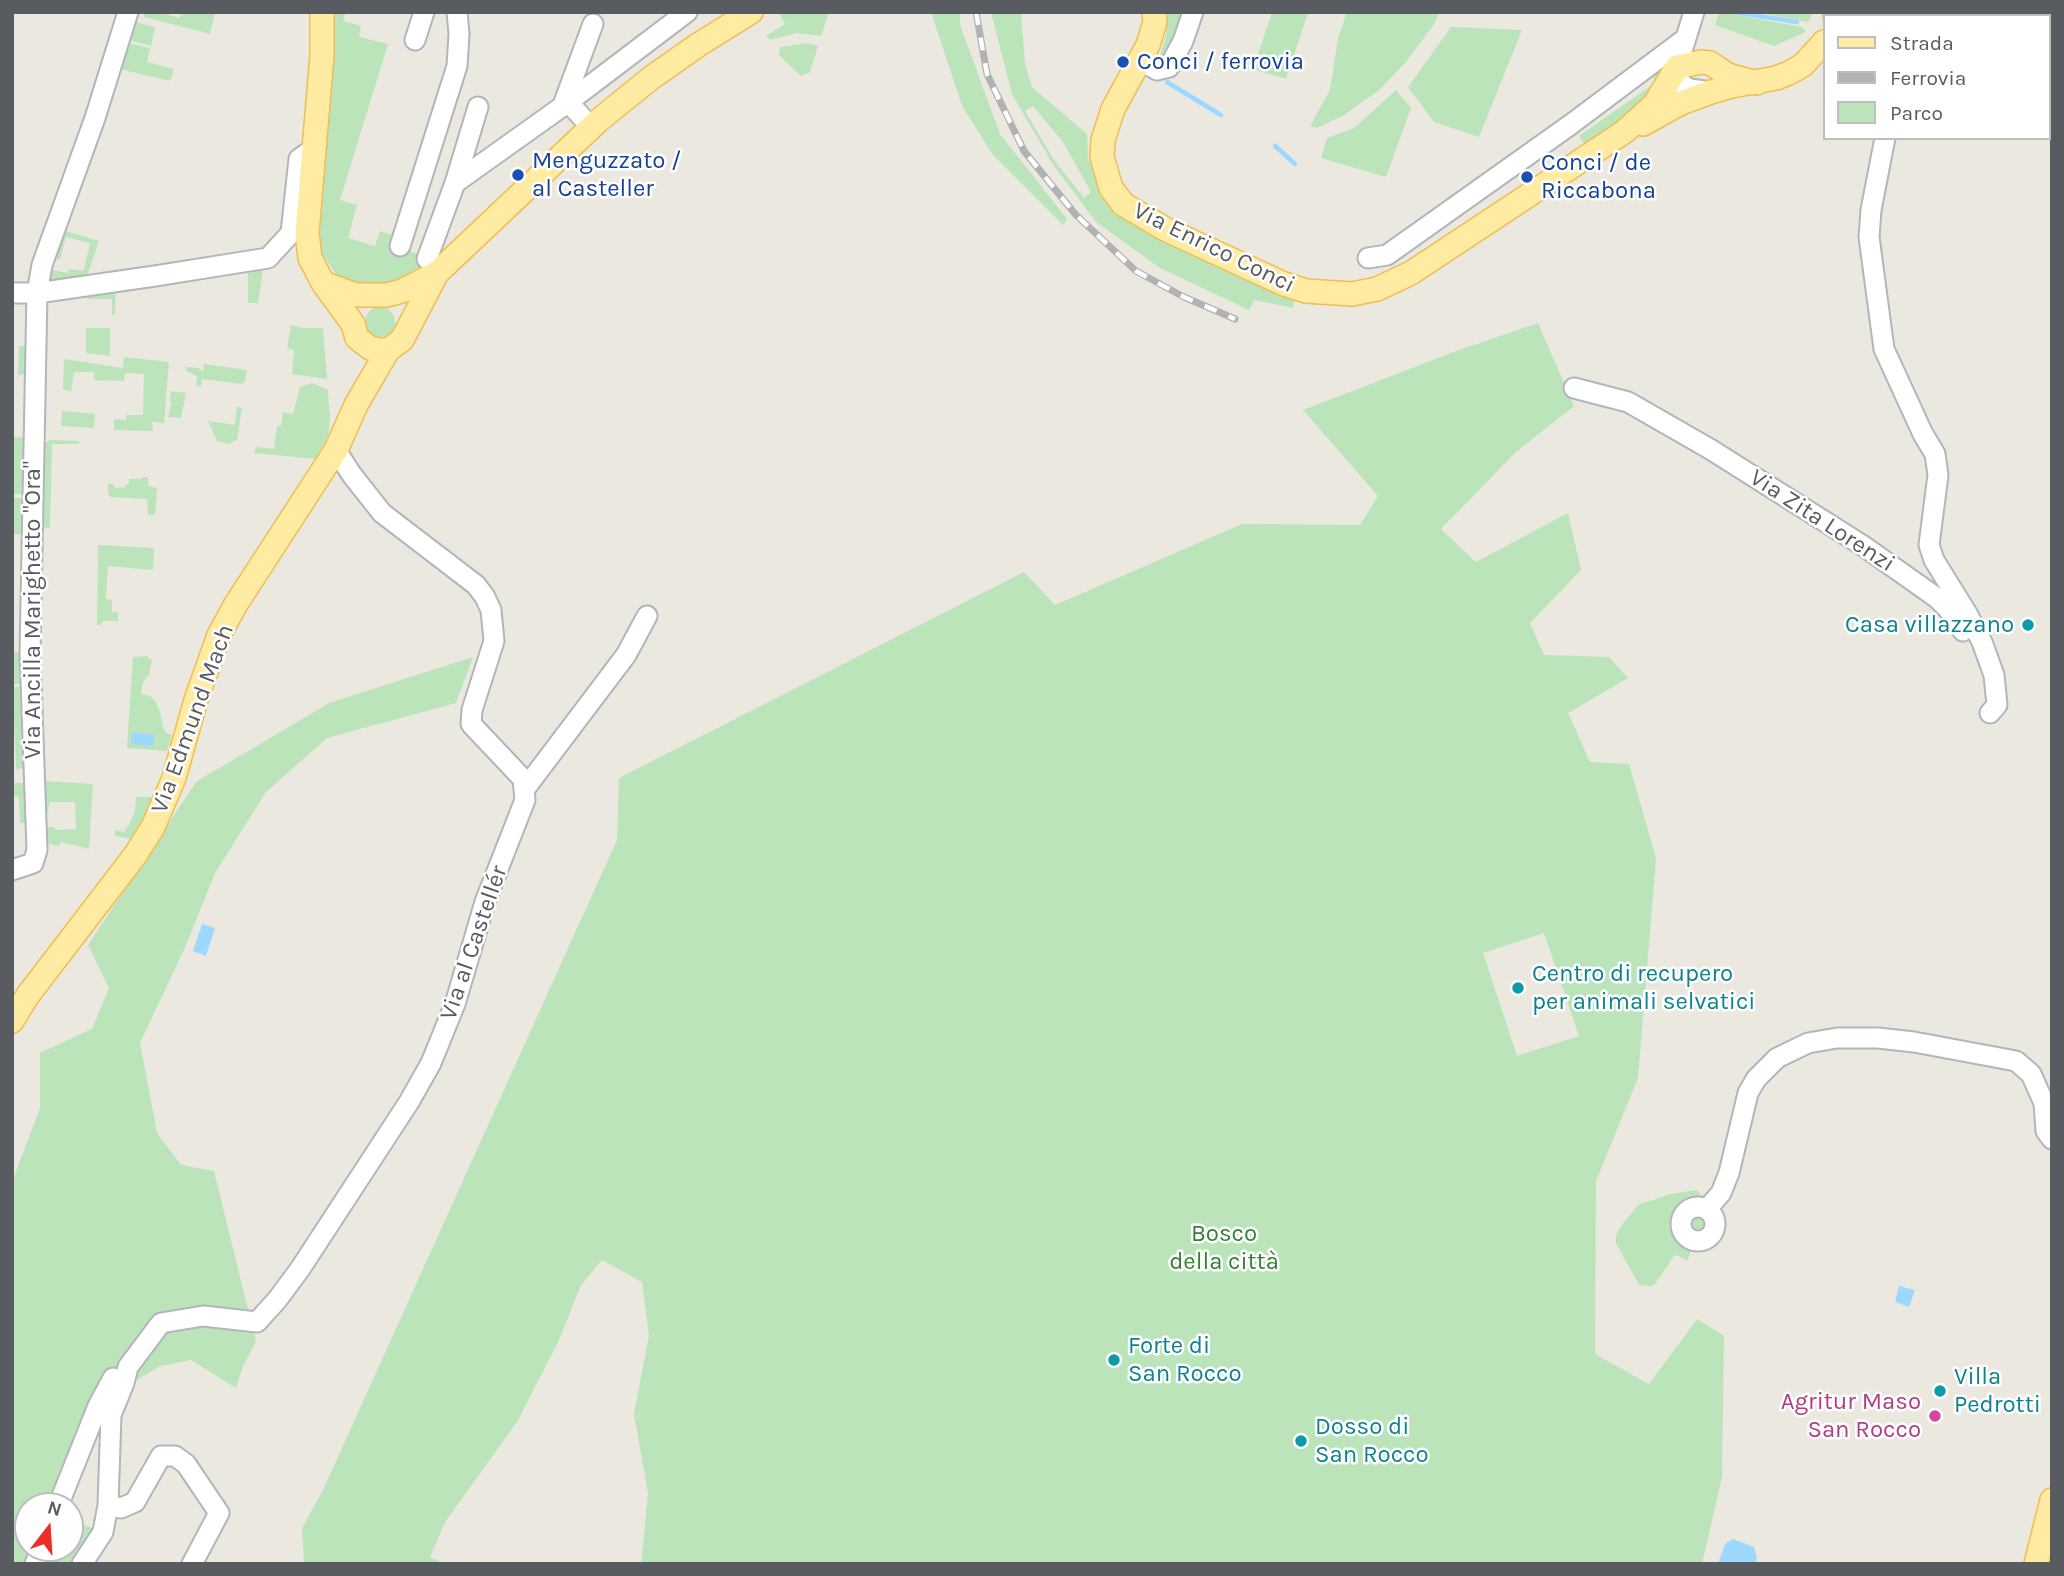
<!DOCTYPE html>
<html>
<head>
<meta charset="utf-8">
<style>
	body { margin:0 }
	#map { position:relative; width:2064px; height:1576px; overflow:hidden; background:#ebe8df; font-family:Karla,sans-serif }
	canvas { display:block }
	.frame { position:absolute; inset:0; border:14px solid #585c60; pointer-events:none }
	.legend { position:absolute; left:1823px; top:14px; width:228px; height:126px; box-sizing:border-box; background:#fff; border:2px solid #bcbebf; margin:0; padding:9px 12px; list-style:none; font-size:21px; color:#585c60 }
	.legend li { display:flex; align-items:center; gap:14px; height:35px }
	.legend b { width:35px; border:2px solid #bcbebf }
	.north { position:absolute; left:14px; top:1492px; width:70px; height:70px; box-sizing:border-box; background:#fff; border:2px solid #bcbebf; border-radius:50%; rotate:17deg; font-size:19px; font-weight:700; line-height:28px; text-align:center; color:#585c60 }
	.north::after { content:''; display:block; margin:auto; width:24px; height:32px; background:#e82f29; clip-path:polygon(50% 0,100% 100%,50% 72%,0 100%) }
</style>
</head>
<body>
<div id="map">
<canvas width="2064" height="1576"></canvas>
<div class="frame"></div>
<ul class="legend">
<li><b style="height:9px;background:#ffeba1"></b>Strada</li>
<li><b style="height:9px;background:#b1b2b2"></b>Ferrovia</li>
<li><b style="height:19px;background:#bce4bb"></b>Parco</li>
</ul>
<div class="north">N</div>
</div>
<script>
const ctx = document.querySelector('canvas').getContext('2d');
ctx.lineJoin = 'round';
function paint(path, color) {
  ctx.fillStyle = color;
  ctx.fill(path, 'evenodd');
}
function poly(rows) {
  const path = new Path2D();
  for (const r of rows) {
    if (r.length === 3) {
      path.moveTo(r[0] + r[2], r[1]);
      path.arc(r[0], r[1], r[2], 0, 2 * Math.PI);
      continue;
    }
    path.moveTo(r[0], r[1]);
    for (let i = 2; i < r.length; i += 2) path.lineTo(r[i], r[i + 1]);
  }
  return path;
}
function trace(path, color, width, dash) {
  ctx.strokeStyle = color;
  ctx.lineWidth = width;
  ctx.lineCap = dash ? 'butt' : 'round';
  ctx.setLineDash(dash || []);
  ctx.stroke(path);
}
function label(font, color, halo, rows, align = 'center') {
  ctx.font = font + ' Karla,sans-serif';
  ctx.lineWidth = 5;
  ctx.setLineDash([]);
  ctx.textBaseline = 'middle';
  ctx.strokeStyle = halo;
  ctx.fillStyle = color;
  for (const [text, x, y, turn = 0] of rows) {
    ctx.save();
    ctx.translate(x, y);
    ctx.rotate((+turn || 0) * Math.PI / 180);
    ctx.textAlign = isNaN(turn) ? turn : align;
    if (halo) ctx.strokeText(text, 0, 0);
    ctx.fillText(text, 0, 0);
    ctx.restore();
  }
}
const green = poly([
	[139,12,159,12,180,18,182,12,215,12,210,34,144,17,144,14],
	[331,12,346,12,343,21,361,26,359,37,388,44,340,200,357,205,348,238,375,246,380,231,400,237,397,248,423,255,420,270,394,284,368,286,344,281,335,273,316,244],
	[778,12,829,12,821,36,797,33,770,40,766,36,785,24],
	[931,12,960,12,960,25,1000,134,1067,219,1063,225,993,155,962,106],
	[991,12,1021,12,1025,64,1032,87,1087,134,1088,158,1104,199,1163,241,1294,300,1293,308,1254,300,1249,310,1160,268,1096,222,1052,163,1012,94],
	[1033,106,1063,142,1091,192,1084,198,1054,160,1025,111],
	[1168,12,1187,12,1170,60,1160,55,1166,36],
	[1272,12,1308,13,1286,79,1253,69],
	[1347,12,1439,12,1435,23,1405,63,1379,90,1344,115,1317,128,1310,126,1330,90,1338,38],
	[1719,12,1802,27,1806,32,1774,46,1715,25],
	[1757,12,1814,12,1808,22],
	[135,22,155,27,151,46,129,40],
	[1451,27,1522,30,1479,137,1434,122,1408,87],
	[128,43,150,48,147,62,174,69,170,81,120,69],
	[807,43,818,46,810,72,801,76,779,55,780,47],
	[1662,66,1665,66,1656,85,1644,100,1629,115,1587,148,1579,136,1656,82,1651,74],
	[1396,90,1411,108,1386,177,1321,158,1327,138,1354,128],
	[62,230,99,241,85,282,46,288,49,269,68,273,69,269,82,271,84,269,90,243,66,237,60,260,52,258],
	[264,263,258,303,248,303,248,266],
	[116,285,115,315,112,315,112,299,88,299,89,292],
	[380,322,15],
	[1538,323,1574,406,1516,452,1441,529,1476,562,1568,513,1581,570,1530,623,1544,655,1609,657,1628,678,1568,713,1590,762,1629,764,1656,858,1638,1078,1596,1181,1595,1354,1649,1384,1697,1319,1724,1336,1722,1477,1702,1564,641,1564,648,1493,634,1414,649,1335,642,1282,602,1260,581,1285,558,1342,517,1422,445,1522,430,1557,445,1564,304,1564,302,1528,323,1490,617,840,619,778,1024,572,1055,605,1242,524,1360,525,1378,496,1303,410,1459,350],
	[1544,933,1579,1036,1517,1056,1483,953],
	[291,325,303,328,323,328,327,379,292,374,294,350,287,348],
	[86,328,110,328,110,356,86,353],
	[19,346,27,346,28,374,18,375],
	[124,357,169,362,164,423,152,422,153,431,114,430,114,419,126,420,127,415,143,415,144,374,125,373,124,381,94,380,94,372,74,372,71,392,63,389,64,359,123,368],
	[204,364,247,370,245,381,242,384,202,379,201,386,196,386,197,376,186,371,186,367,199,368,203,372],
	[312,383,328,390,330,420,328,436,316,459,254,453,256,447,274,449,277,426,281,426,283,412,293,414,300,387],
	[171,391,186,393,181,418,168,417,172,402,170,401],
	[237,407,242,407,237,440,228,444,217,441,208,421,235,425],
	[62,411,95,414,94,428,61,426],
	[14,437,27,438,28,494,13,494],
	[50,440,79,441,79,444,52,444,50,528,40,528,38,447],
	[142,477,148,477,148,486,157,488,155,515,148,515,147,499,110,497,108,493,108,484,113,484,115,488,126,487,126,484,129,484,129,479,142,479],
	[12,498,29,498,30,535,12,534],
	[98,545,154,548,153,570,108,566,106,599,112,600,112,612,118,612,118,621,102,621,101,625,97,625],
	[12,652,23,652,24,684,13,684],
	[148,656,148,659,152,659,149,676,147,676,143,683,141,694,150,696,155,701,160,711,163,727,166,733,172,735,167,751,127,748,133,657],
	[473,657,456,703,327,738,266,792,215,873,186,945,140,1043,157,1133,181,1165,214,1171,256,1342,243,1366,236,1388,191,1360,160,1366,135,1381,110,1366,51,1506,28,1506,28,1548,70,1548,70,1520,92,1528,83,1564,12,1564,12,1182,40,1108,40,1053,92,1029,109,988,88,945,196,782,329,703],
	[13,687,24,687,26,768,16,769],
	[43,781,93,784,89,849,61,842,59,846,42,842,41,827,54,827,56,830,76,829,75,802,50,802,46,819,41,821],
	[12,783,27,783,29,823,20,823,19,797,12,796],
	[136,797,152,797,143,818,131,839,115,836,115,830,124,832,129,824,135,812],
	[1697,1190,1701,1195,1698,1199,1686,1202,1679,1206,1671,1227,1676,1237,1690,1247,1690,1254,1687,1261,1677,1255,1674,1256,1655,1284,1650,1286,1639,1285,1616,1243,1616,1235,1619,1229,1638,1205,1670,1194],
	[1698,1223,9]
]);
const water = poly([
	[132,732,154,735,153,746,131,744],
	[202,924,215,928,206,956,193,951],
	[1899,1286,1915,1290,1909,1307,1895,1302],
	[1733,1539,1754,1547,1757,1558,1754,1564,1718,1564,1725,1544]
]);
const stream = poly([
	[1733,12,1797,22],
	[1167,82,1221,115],
	[2048,100,2052,101],
	[1275,146,1295,164]
]);
const minor = poly([
	[1694,12,1677,67,1678,77,1682,85,1690,89,1711,92],
	[415,40,424,12],
	[1139,60,1157,70,1169,67,1183,41,1193,12],
	[568,102,591,127],
	[563,105,593,24],
	[1885,138,1871,210,1869,237,1884,349,1923,434,1935,454,1938,475,1929,545,1934,560,1968,615,1982,642,1994,675,1997,705,1990,713],
	[455,183,563,106,687,12],
	[400,246,457,66,459,34,457,12],
	[1368,258,1387,255,1570,125,1686,38],
	[427,259,455,183,478,107],
	[12,293,37,293,155,276,268,258,291,233,299,159,316,147],
	[1574,388,1628,402,1710,449,1862,545,1937,598,1949,610,1963,631],
	[524,790,626,655,647,616],
	[12,870,33,863,37,850,30,653,37,293,42,265,95,118,128,12],
	[1698,1224,17],
	[1707,1209,1721,1193,1729,1173,1748,1093,1756,1079,1777,1058,1808,1043,1837,1038,1878,1038,1914,1042,2016,1061,2031,1074,2044,1103,2046,1131,2052,1139],
	[58,1506,98,1406,113,1378],
	[35,1564,41,1548],
	[82,1564,103,1532,108,1505],
	[192,1564,219,1513,186,1464,175,1456,161,1456,135,1502,121,1508,108,1505,111,1415,124,1383,128,1367,161,1323,203,1316,257,1322,277,1300,300,1269,409,1102,431,1063,455,1004,485,902,525,800,523,779,471,724,472,710,494,641,491,610,485,597,476,585,382,513,352,475,336,450]
]);
const major = poly([
	[322,12,322,55,307,233,310,258,323,283,353,324,357,338,370,348,379,350,388,350,402,340,437,273],
	[1154,12,1155,22,1148,45,1113,109,1103,140,1102,157,1111,188,1123,204,1165,229,1284,284,1306,291,1352,294,1377,289,1411,273,1624,132,1655,104,1677,67,1701,62,1710,63,1728,75,1757,83],
	[1835,16,1836,12],
	[2048,20,2052,26],
	[1643,124,1681,103,1711,92,1732,86,1776,78,1789,73,1803,65,1824,42],
	[323,283,356,295,387,295,402,291,437,273,598,121,651,78,698,45,751,12],
	[12,1021,28,995,136,854,153,827,174,778,196,700,219,635,236,604,336,450,356,405,388,350],
	[2036,1564,2052,1500]
]);
const rail = poly([
	[976,12,987,74,1024,151,1076,215,1136,271,1184,297,1235,319]
]);
const markers = [
	[1123,62,7,"#1a4fb4"],
	[518,175,7,"#1a4fb4"],
	[1527,177,7,"#1a4fb4"],
	[2028,625,7,"#0f9aa8"],
	[1518,988,7,"#0f9aa8"],
	[1114,1360,7,"#0f9aa8"],
	[1940,1391,7,"#0f9aa8"],
	[1935,1416,7,"#d1479c"],
	[1301,1441,7,"#0f9aa8"]
];
const transitNames = [
	["Conci / ferrovia",1137,62],
	["Menguzzato /",532,161],
	["al Casteller",532,189],
	["Conci / de",1541,163],
	["Riccabona",1541,191]
];
const streetNames = [
	["Via Enrico Conci",1214,248,26],
	["Via Zita Lorenzi",1822,521,33],
	["Via Ancilla Marighetto \"Ora\"",33,610,-90],
	["Via Edmund Mach",193,719,-70],
	["Via al Castellér",474,943,-71]
];
const cultureNames = [
	["Casa villazzano",2014,625,"right"],
	["Centro di recupero",1532,974],
	["per animali selvatici",1532,1002],
	["Forte di",1128,1346],
	["San Rocco",1128,1374],
	["Villa",1954,1377],
	["Pedrotti",1954,1405],
	["Dosso di",1315,1427],
	["San Rocco",1315,1455]
];
const parkNames = [
	["Bosco",1224,1234],
	["della città",1224,1262]
];
const hotelNames = [
	["Agritur Maso",1921,1402],
	["San Rocco",1921,1430]
];
paint(green, '#bce4bb');
paint(water, '#9cd8ff');
trace(stream, '#9cd8ff', 4.5);
trace(minor, '#b2b6ba', 23);
trace(major, '#f0bd53', 26);
trace(minor, '#fff', 19);
trace(major, '#ffeba1', 23);
trace(rail, '#b1b2b2', 7);
trace(rail, '#fff', 4.5, [13]);
for (const [x, y, r, color] of markers) {
  const dot = new Path2D();
  dot.arc(x, y, r, 0, 2 * Math.PI);
  ctx.fillStyle = color;
  ctx.fill(dot);
  trace(dot, '#fff', 2.5);
}
label('24px', '#164399', '#fff', transitNames, 'left');
label('24px', '#585c60', '#fff', streetNames);
label('24px', '#0d838f', '#fff', cultureNames, 'left');
label('24px', '#348334', '#fff', parkNames);
label('24px', '#b23c85', '#fff', hotelNames, 'right');
</script>
</body>
</html>
